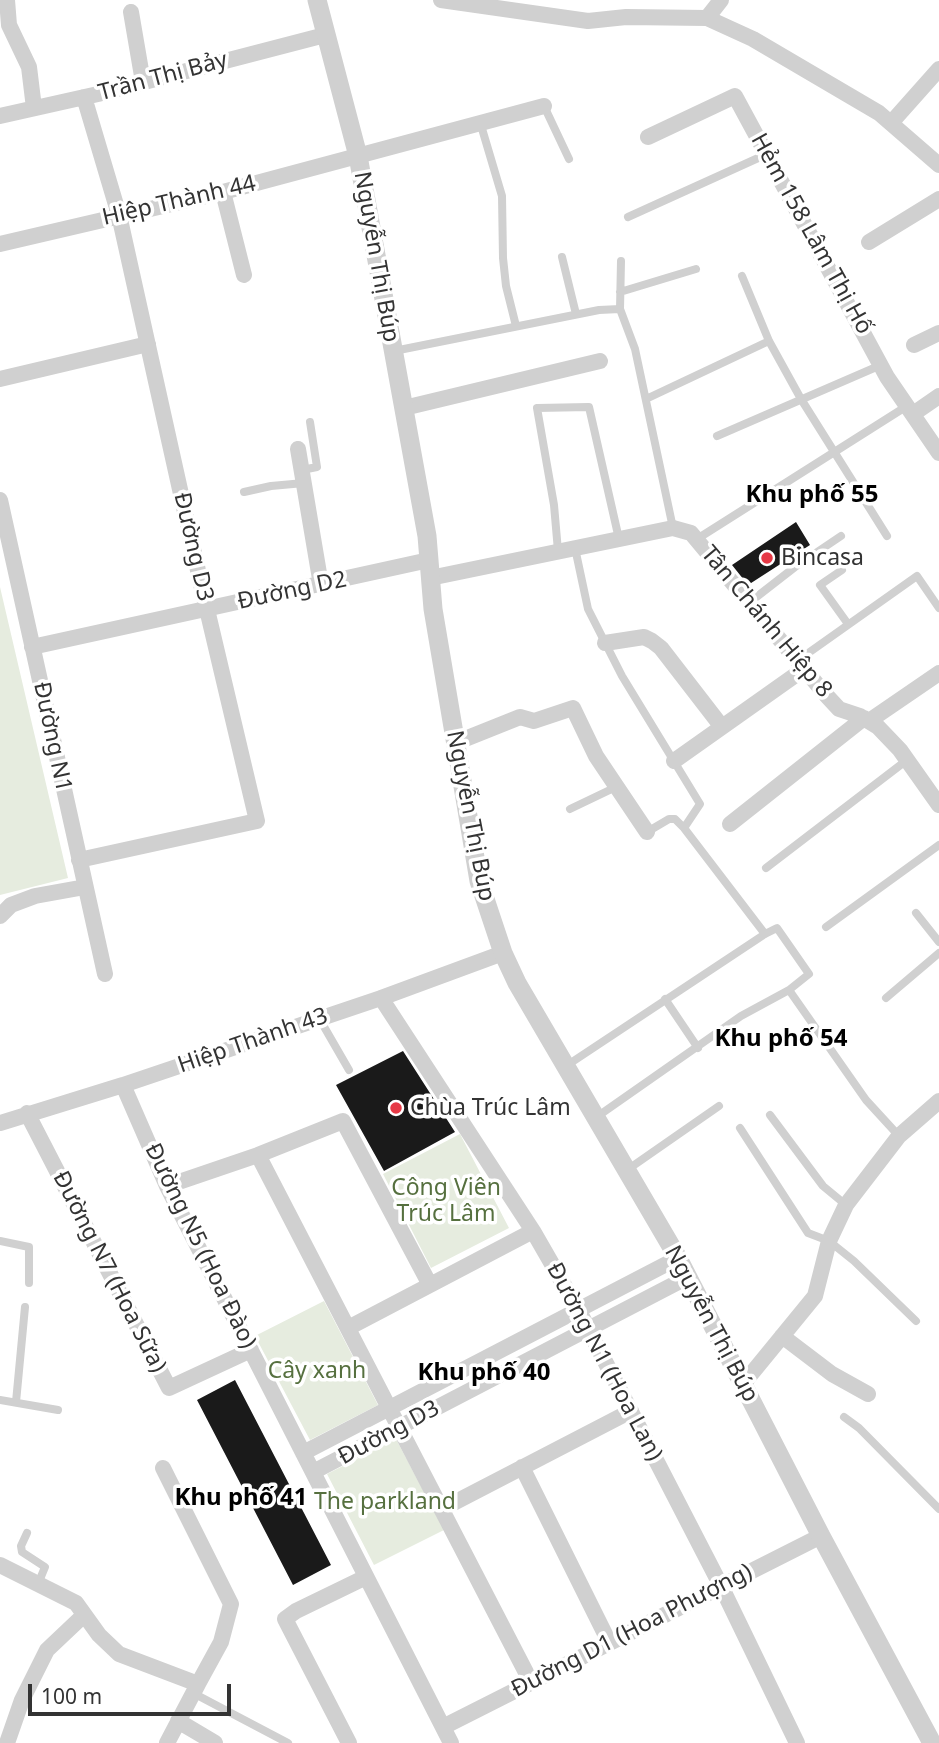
<!DOCTYPE html>
<html>
<head>
<meta charset="utf-8">
<style>
	body { margin:0 }
	#map { position:relative; width:939px; height:1743px; overflow:hidden; background:#fff; font-family:"Noto Sans",sans-serif }
	canvas { display:block }
	.scale { position:absolute; left:28px; top:1684px; width:203px; height:32px; box-sizing:border-box; border:4px solid #333; border-top:0; padding-left:9px; font-size:21px; line-height:24px; white-space:nowrap; color:#333; -webkit-text-stroke:5px #fff; paint-order:stroke }
</style>
</head>
<body>
<div id="map">
<canvas width="939" height="1743"></canvas>
<div class="scale">100 m</div>
</div>
<script>
const ctx = document.querySelector('canvas').getContext('2d');
ctx.lineJoin = 'round';
function paint(path, color) {
  ctx.fillStyle = color;
  ctx.fill(path, 'evenodd');
}
function poly(rows) {
  const path = new Path2D();
  for (const r of rows) {
    path.moveTo(r[0], r[1]);
    for (let i = 2; i < r.length; i += 2) path.lineTo(r[i], r[i + 1]);
  }
  return path;
}
function trace(path, color, width, dash) {
  ctx.strokeStyle = color;
  ctx.lineWidth = width;
  ctx.lineCap = dash ? 'butt' : 'round';
  ctx.setLineDash(dash || []);
  ctx.stroke(path);
}
function label(font, color, halo, rows, align = 'center') {
  ctx.font = font + ' "Noto Sans",sans-serif';
  ctx.lineWidth = 7;
  ctx.setLineDash([]);
  ctx.textBaseline = 'middle';
  ctx.strokeStyle = halo;
  ctx.fillStyle = color;
  for (const [text, x, y, turn = 0] of rows) {
    ctx.save();
    ctx.translate(x, y);
    ctx.rotate((+turn || 0) * Math.PI / 180);
    ctx.textAlign = isNaN(turn) ? turn : align;
    if (halo) ctx.strokeText(text, 0, 0);
    ctx.fillText(text, 0, 0);
    ctx.restore();
  }
}
const green = poly([
	[0,587,68,878,0,895],
	[460,1134,509,1228,431,1268,383,1174],
	[324,1301,378,1405,310,1440,255,1336],
	[396,1439,444,1530,374,1565,327,1474]
]);
const building = poly([
	[796,522,810,545,748,585,732,565],
	[403,1051,455,1132,384,1171,336,1085],
	[235,1380,331,1565,293,1585,197,1400]
]);
const service = poly([
	[544,106,569,159],
	[480,122,502,196,503,258,506,286,516,326],
	[628,217,767,154],
	[562,257,576,314],
	[742,276,769,341,801,399,887,536],
	[620,292,696,269],
	[620,309,621,261],
	[394,351,599,310,620,309,635,349,673,528],
	[646,399,769,341],
	[717,436,881,365],
	[302,470,317,467,310,422],
	[244,492,271,486,304,483],
	[697,539,907,406],
	[575,548,588,609,622,676,700,804,684,828,765,934],
	[558,551,554,505,537,408,589,407,619,539],
	[842,570,820,585,848,624],
	[750,602,795,567,841,536],
	[797,661,917,576,939,608],
	[570,809,616,787],
	[647,832,669,819,675,819,684,828],
	[766,868,907,760],
	[916,913,939,942],
	[826,927,939,845],
	[886,998,939,953],
	[665,999,698,1048],
	[319,1018,349,1070],
	[566,1066,765,934,777,928,809,974,789,990],
	[770,1115,823,1186,846,1205],
	[598,1116,741,1016,789,990,866,1100,899,1136],
	[740,1128,808,1233,829,1241,854,1261,916,1321],
	[627,1170,719,1106],
	[0,1241,29,1247,29,1283],
	[0,1400,58,1410],
	[16,1402,25,1307],
	[844,1417,859,1428,939,1509],
	[27,1533,21,1546,22,1552,45,1567,38,1584],
	[193,1693,288,1743]
]);
const minor = poly([
	[7,0,9,25,29,67,34,108],
	[441,0,588,21,626,17,707,18,753,39,879,113,939,165],
	[131,12,143,82],
	[707,18,721,0],
	[0,116,98,94,325,35],
	[891,123,939,69],
	[648,137,735,96,887,377,939,453],
	[223,192,244,275],
	[869,242,939,199],
	[0,244,223,192,544,106],
	[914,345,939,333],
	[0,379,148,344],
	[404,408,600,361],
	[913,414,939,396],
	[298,449,321,585],
	[0,500,105,974],
	[430,578,673,528,691,533,826,695,839,709,860,716,878,727,900,750,939,805],
	[605,643,644,637,652,641,661,648,722,727],
	[32,647,429,560],
	[869,721,939,673],
	[455,743,520,717,534,721,573,708,596,756,647,832],
	[674,761,804,669],
	[730,824,864,718],
	[79,860,257,821,201,584,119,215,84,97],
	[0,916,11,905,35,896,85,887],
	[381,998,533,1231,579,1311,721,1586,797,1743],
	[123,1085,167,1186,451,1743],
	[27,1113,169,1388,251,1350],
	[0,1123,123,1085,381,998,503,953],
	[258,1155,531,1682],
	[167,1186,258,1155,343,1121,430,1285],
	[348,1328,533,1231],
	[782,1336,832,1374,868,1394],
	[743,1384,815,1296,829,1241,846,1205,899,1136,939,1101],
	[303,1453,678,1258],
	[522,1467,609,1642],
	[313,1472,688,1277],
	[442,1509,631,1411],
	[0,1565,76,1603,99,1635,119,1654,198,1684,221,1642,231,1604,163,1468],
	[178,1721,215,1743],
	[443,1727,821,1536],
	[7,1743,22,1700,47,1650,84,1615],
	[167,1743,198,1684],
	[349,1743,285,1619,296,1611,366,1577]
]);
const tertiary = poly([
	[317,0,358,156,427,536,433,609,479,881,503,953,517,983,678,1258,821,1536,932,1743]
]);
const markers = [
	[767,558,7,"#e63946"],
	[396,1108,7,"#e63946"]
];
const streetNames = [
	["Trần Thị Bảy",163,77,-15],
	["Hiệp Thành 44",179,201,-13],
	["Hẻm 158 Lâm Thị Hố",811,234,61],
	["Nguyễn Thị Búp",376,257,80],
	["Đường D3",193,547,77],
	["Đường D2",292,591,-12],
	["Tân Chánh Hiệp 8",766,622,50],
	["Đường N1",52,737,78],
	["Nguyễn Thị Búp",470,816,79],
	["Hiệp Thành 43",253,1041,-19],
	["Đường N5 (Hoa Đào)",200,1246,64],
	["Đường N7 (Hoa Sữa)",109,1272,63],
	["Nguyễn Thị Búp",711,1324,62],
	["Đường N1 (Hoa Lan)",604,1362,62],
	["Đường D3",389,1433,-28],
	["Đường D1 (Hoa Phượng)",632,1631,-27]
];
const poiNames = [
	["Bincasa",781,558],
	["Chùa Trúc Lâm",410,1108]
];
const parkNames = [
	["Công Viên",446,1188],
	["Trúc Lâm",446,1214],
	["Cây xanh",317,1371],
	["The parkland",385,1502]
];
const neighbourhoodNames = [
	["Khu phố 55",812,495],
	["Khu phố 54",781,1039],
	["Khu phố 40",484,1373],
	["Khu phố 41",241,1498]
];
paint(green, '#e6ecdf');
paint(building, '#1a1a1a');
trace(service, '#d0d0d0', 8);
trace(minor, '#d0d0d0', 16);
trace(tertiary, '#d0d0d0', 19);
for (const [x, y, r, color] of markers) {
  const dot = new Path2D();
  dot.arc(x, y, r, 0, 2 * Math.PI);
  ctx.fillStyle = color;
  ctx.fill(dot);
  trace(dot, '#fff', 2.5);
}
label('23px', '#333', '#fff', streetNames);
label('23px', '#333', '#fff', poiNames, 'left');
label('23px', '#56703f', '#fff', parkNames);
label('bold 24px', '#000', '#fff', neighbourhoodNames);
</script>
</body>
</html>
